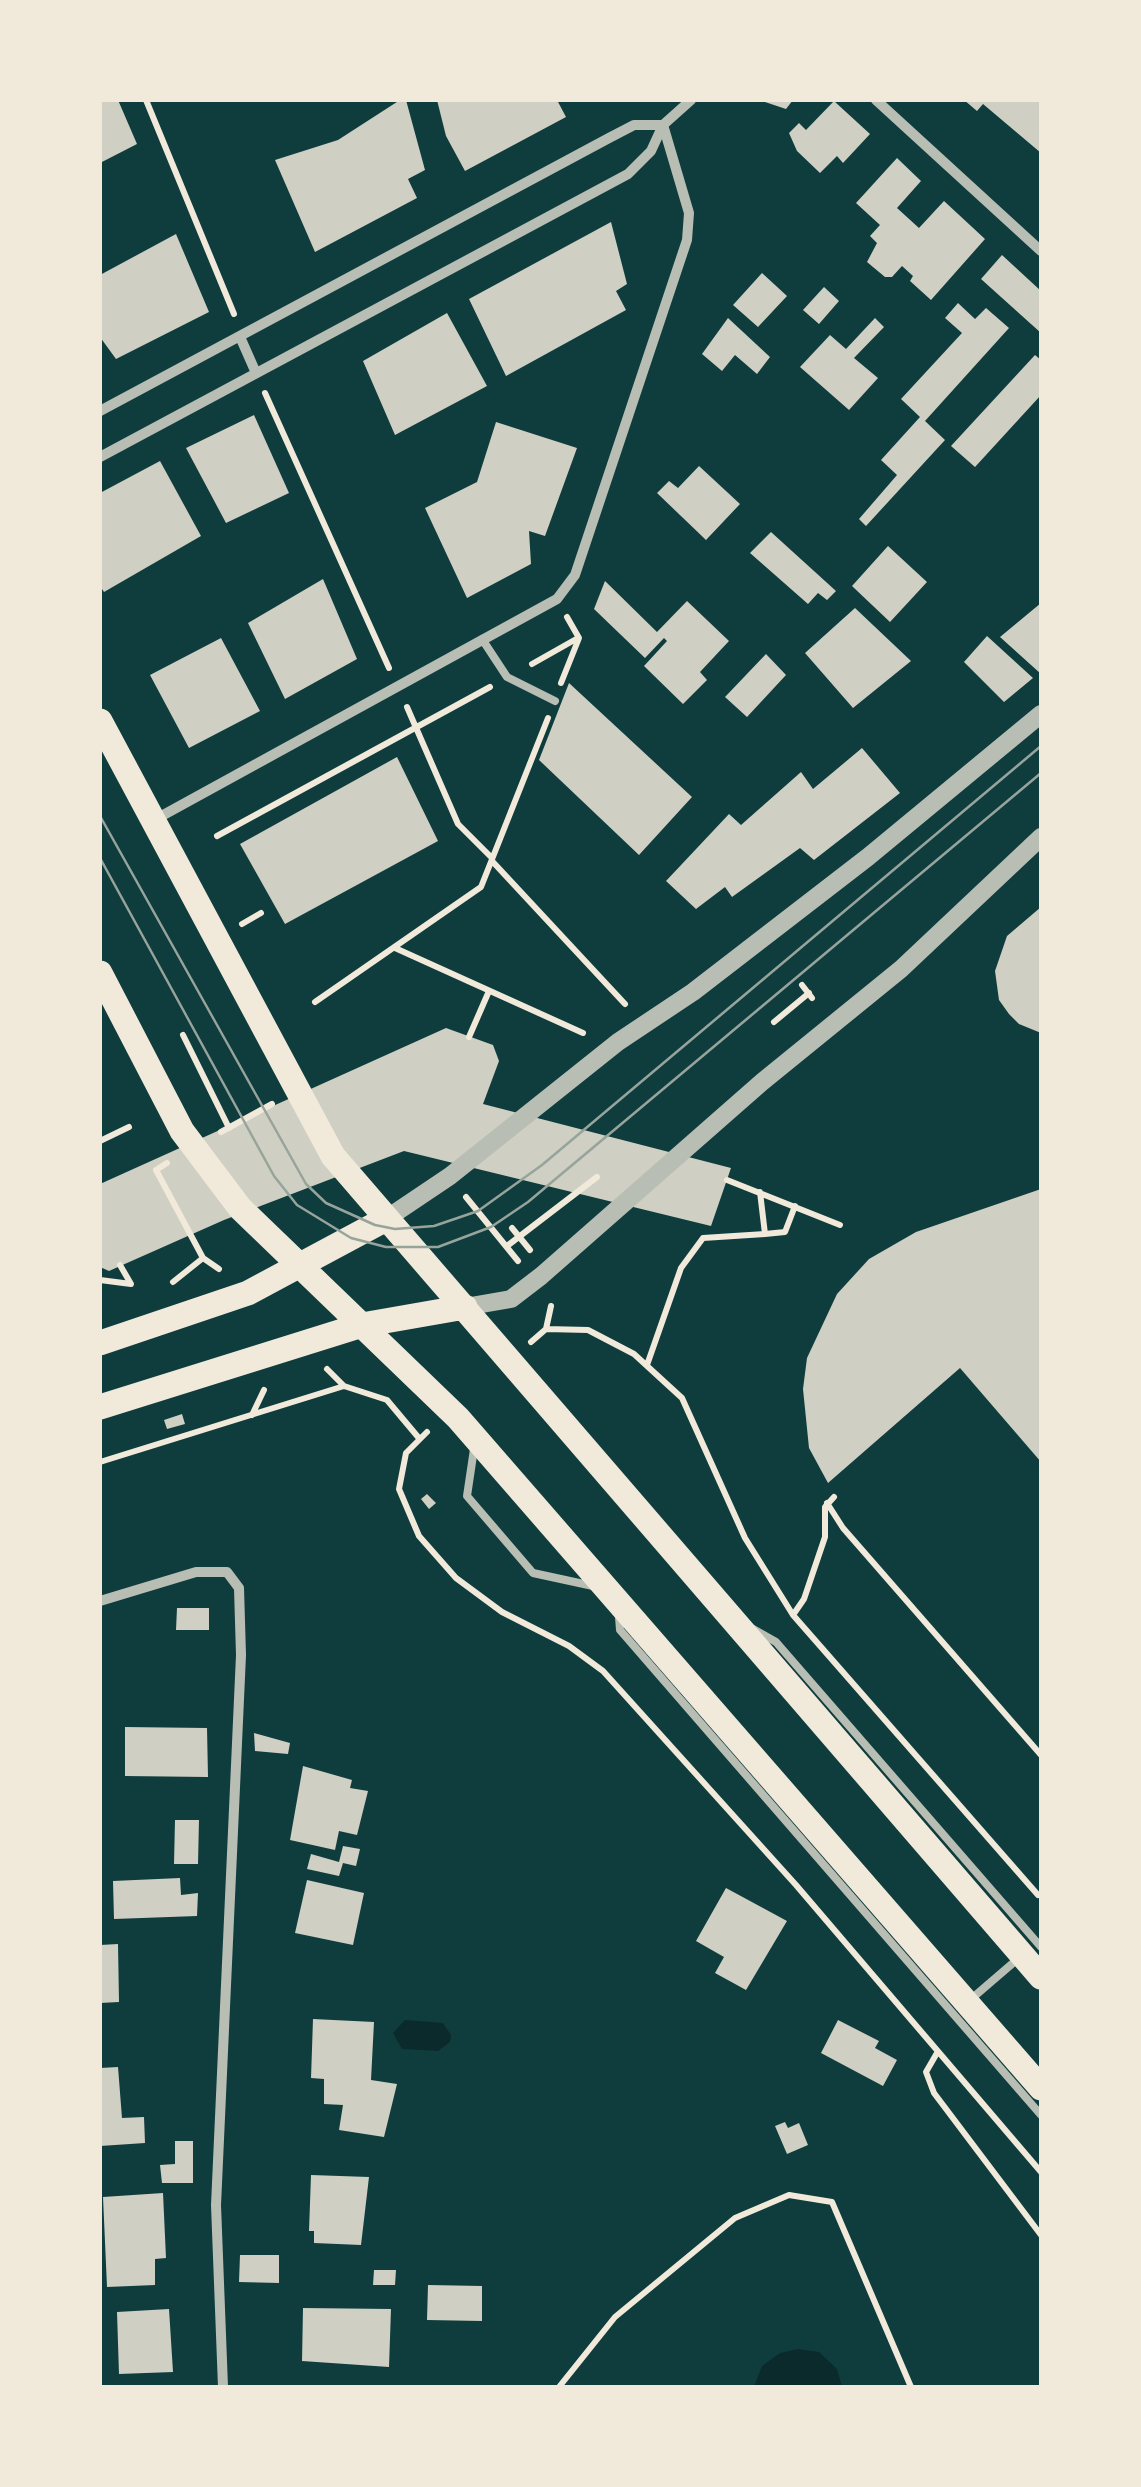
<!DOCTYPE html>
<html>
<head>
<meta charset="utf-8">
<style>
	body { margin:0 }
	#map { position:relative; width:1141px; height:2487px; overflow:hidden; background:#0f3d3e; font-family:Commissioner,sans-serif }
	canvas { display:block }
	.frame { position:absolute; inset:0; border:102px solid #f1e9da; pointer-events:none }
</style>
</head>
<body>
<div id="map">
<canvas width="1141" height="2487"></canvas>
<div class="frame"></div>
</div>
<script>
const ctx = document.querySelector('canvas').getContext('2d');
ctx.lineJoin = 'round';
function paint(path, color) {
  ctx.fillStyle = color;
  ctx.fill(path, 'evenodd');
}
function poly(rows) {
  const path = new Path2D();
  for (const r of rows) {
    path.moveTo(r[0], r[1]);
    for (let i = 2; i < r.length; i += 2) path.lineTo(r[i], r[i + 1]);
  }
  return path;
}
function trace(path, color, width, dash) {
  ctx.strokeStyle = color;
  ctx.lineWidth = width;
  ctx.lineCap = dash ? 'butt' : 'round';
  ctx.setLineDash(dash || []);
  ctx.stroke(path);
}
const water = poly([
	[405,2020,443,2023,451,2035,450,2042,438,2051,402,2049,393,2033],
	[798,2349,819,2352,837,2369,842,2387,754,2387,762,2366,780,2353]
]);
const building = poly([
	[100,100,118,100,137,144,100,163],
	[400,100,406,100,425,170,408,179,417,198,315,252,275,160,338,140],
	[437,100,557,100,566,117,465,171,446,136],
	[759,100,793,100,786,109],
	[964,100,1041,100,1041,153,983,104,977,111],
	[834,101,870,134,843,163,837,156,820,173,797,151,789,133,799,123,806,130],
	[897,158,921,181,897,208,919,228,944,201,985,239,931,300,910,281,913,276,902,266,892,277,885,277,867,262,877,243,870,236,880,225,856,203],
	[611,222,627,284,616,291,626,310,506,376,469,299],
	[176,234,209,312,116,359,100,337,100,275],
	[1002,255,1041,291,1041,333,981,279],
	[762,273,787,296,758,327,733,305],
	[824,287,839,301,819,324,803,310],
	[958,303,975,319,986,308,1009,328,925,421,945,440,866,526,859,519,897,475,881,460,920,417,901,399,962,333,945,318],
	[447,313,487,386,395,435,363,361],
	[728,318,770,357,757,374,735,355,722,371,702,354],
	[875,318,884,327,854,358,878,378,849,410,800,367,830,335,846,349],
	[1035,355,1041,360,1041,395,975,467,951,446],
	[254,415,289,493,226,523,186,448],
	[496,422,577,448,545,536,529,531,531,564,467,598,425,508,477,482],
	[160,461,201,536,104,592,100,586,100,493],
	[699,466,740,504,706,540,657,493,669,481,678,488],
	[771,532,836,591,827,600,818,593,808,604,750,553],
	[888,546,927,582,890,622,852,586],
	[323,579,357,659,285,699,248,623],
	[605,581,657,632,687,601,729,641,700,672,707,680,683,704,644,666,667,641,664,638,645,658,594,609],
	[1041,603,1041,674,1000,637],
	[855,608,911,661,853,708,805,653],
	[987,636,1033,678,1004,702,964,662],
	[221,638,260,711,189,748,150,675],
	[766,654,786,675,747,717,725,697],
	[569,683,692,797,639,855,539,760],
	[862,748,900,793,814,860,800,848,732,897,725,887,696,909,666,881,729,814,741,825,801,772,813,789],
	[397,757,438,841,285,924,240,844],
	[1041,907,1041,1033,1019,1024,1009,1014,999,1000,995,971,1007,936],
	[446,1028,493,1045,499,1061,483,1104,731,1168,711,1226,404,1151,224,1220,109,1271,100,1267,100,1184],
	[1041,1189,1041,1462,960,1368,828,1483,809,1448,803,1389,807,1358,837,1294,869,1259,916,1232],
	[182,1414,185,1424,167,1429,164,1420],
	[427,1494,436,1503,429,1509,421,1499],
	[177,1608,209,1608,209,1630,176,1630],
	[125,1727,207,1728,208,1777,125,1776],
	[254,1733,290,1743,288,1754,255,1751],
	[303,1766,352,1780,350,1788,368,1791,357,1835,339,1831,335,1850,290,1840],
	[175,1820,199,1820,198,1864,174,1864],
	[343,1846,360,1849,356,1866,343,1863,339,1876,307,1869,311,1854,339,1862],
	[180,1878,181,1895,198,1893,197,1916,114,1919,113,1881],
	[307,1880,364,1893,353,1945,295,1933],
	[726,1888,787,1921,746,1990,715,1973,724,1957,696,1941],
	[118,1944,119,2002,100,2003,100,1945],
	[313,2019,374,2022,371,2080,397,2084,384,2137,339,2130,343,2105,324,2104,324,2079,311,2078],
	[838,2020,879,2041,875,2048,897,2060,883,2086,821,2053],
	[118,2067,122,2118,144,2117,145,2143,100,2146,100,2068],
	[785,2122,788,2128,799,2123,808,2145,787,2154,775,2126],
	[175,2141,193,2141,193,2183,162,2183,160,2165,175,2164],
	[311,2175,369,2177,361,2245,314,2243,314,2231,309,2231],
	[163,2193,166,2258,155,2259,155,2285,107,2287,103,2197],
	[240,2255,279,2255,279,2283,239,2282],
	[374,2270,396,2270,395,2285,373,2285],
	[428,2285,482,2286,482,2321,427,2320],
	[303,2308,391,2309,389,2367,302,2361],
	[169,2309,173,2372,119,2374,117,2312]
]);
const path = poly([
	[146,100,234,314],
	[265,393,389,668],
	[532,664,578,638],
	[561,683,579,638,567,617],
	[407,707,458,824,491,857],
	[217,836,490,687],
	[492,861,625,1004],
	[242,924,261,913],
	[395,948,583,1033],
	[802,985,812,998],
	[315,1002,481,887,548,718],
	[774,1022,809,993],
	[183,1035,229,1128],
	[469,1037,489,991],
	[221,1132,272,1104],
	[100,1141,129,1127],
	[167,1163,156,1170,203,1258,219,1269],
	[727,1180,840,1225],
	[466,1197,518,1261],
	[512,1228,530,1250],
	[765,1234,785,1232,795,1206],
	[507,1246,597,1177],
	[100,1280,131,1284,120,1265],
	[173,1282,203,1258],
	[546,1329,551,1306],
	[531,1342,546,1329,588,1330,634,1354,682,1398,745,1538,793,1615,1038,1895],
	[647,1365,681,1268,703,1238,765,1234,760,1192],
	[327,1369,344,1386],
	[252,1415,264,1390],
	[427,1432,406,1453,399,1489,419,1536,456,1578,502,1612,569,1646,603,1671,796,1885,1041,2172],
	[100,1462,344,1386,387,1400,418,1437],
	[827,1503,843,1528,1041,1755],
	[793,1615,804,1599,825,1537,825,1507,834,1497],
	[937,2053,926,2072,934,2093,1041,2235],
	[559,2387,615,2317,735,2218,789,2195,832,2202,911,2387]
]);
const service = poly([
	[482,639,507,677,555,701],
	[474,1449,467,1496,533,1573,593,1586],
	[619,1617,620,1630,1041,2115],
	[753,1629,776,1642,1041,1947],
	[970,2000,1020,1957]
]);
const minor = poly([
	[876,100,1041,251],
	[241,339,256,373],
	[100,411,609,138,634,125,663,125],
	[100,457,628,174,651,151,663,125,691,100],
	[156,819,557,599,575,575,687,240,689,213,663,125],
	[100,1601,196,1572,227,1572,239,1588,241,1655,216,2205,223,2387]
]);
const tertiary = poly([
	[386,1219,450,1176,618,1042,693,992,868,857,1041,714],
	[465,1307,511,1299,541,1276,762,1082,901,969,1041,837]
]);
const primary = poly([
	[100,721,333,1156,1041,1977],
	[100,973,182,1131,240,1208,458,1418,1041,2088],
	[100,1343,248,1293,386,1219],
	[100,1407,362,1325,465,1307]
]);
const tram = poly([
	[100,816,306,1184,326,1203,375,1225,395,1229,434,1226,478,1211,542,1165,1041,746],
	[100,858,274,1176,297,1205,351,1238,386,1247,438,1247,491,1227,528,1202,1041,773]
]);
paint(water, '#0a2a2b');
paint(building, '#cfcfc3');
trace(path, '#f1e9da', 6);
trace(service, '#b8beb3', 8);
trace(minor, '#b8beb3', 10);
trace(tertiary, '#b8beb3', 18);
trace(primary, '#f1e9da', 25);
trace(tram, '#97a49c', 2.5);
</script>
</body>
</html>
